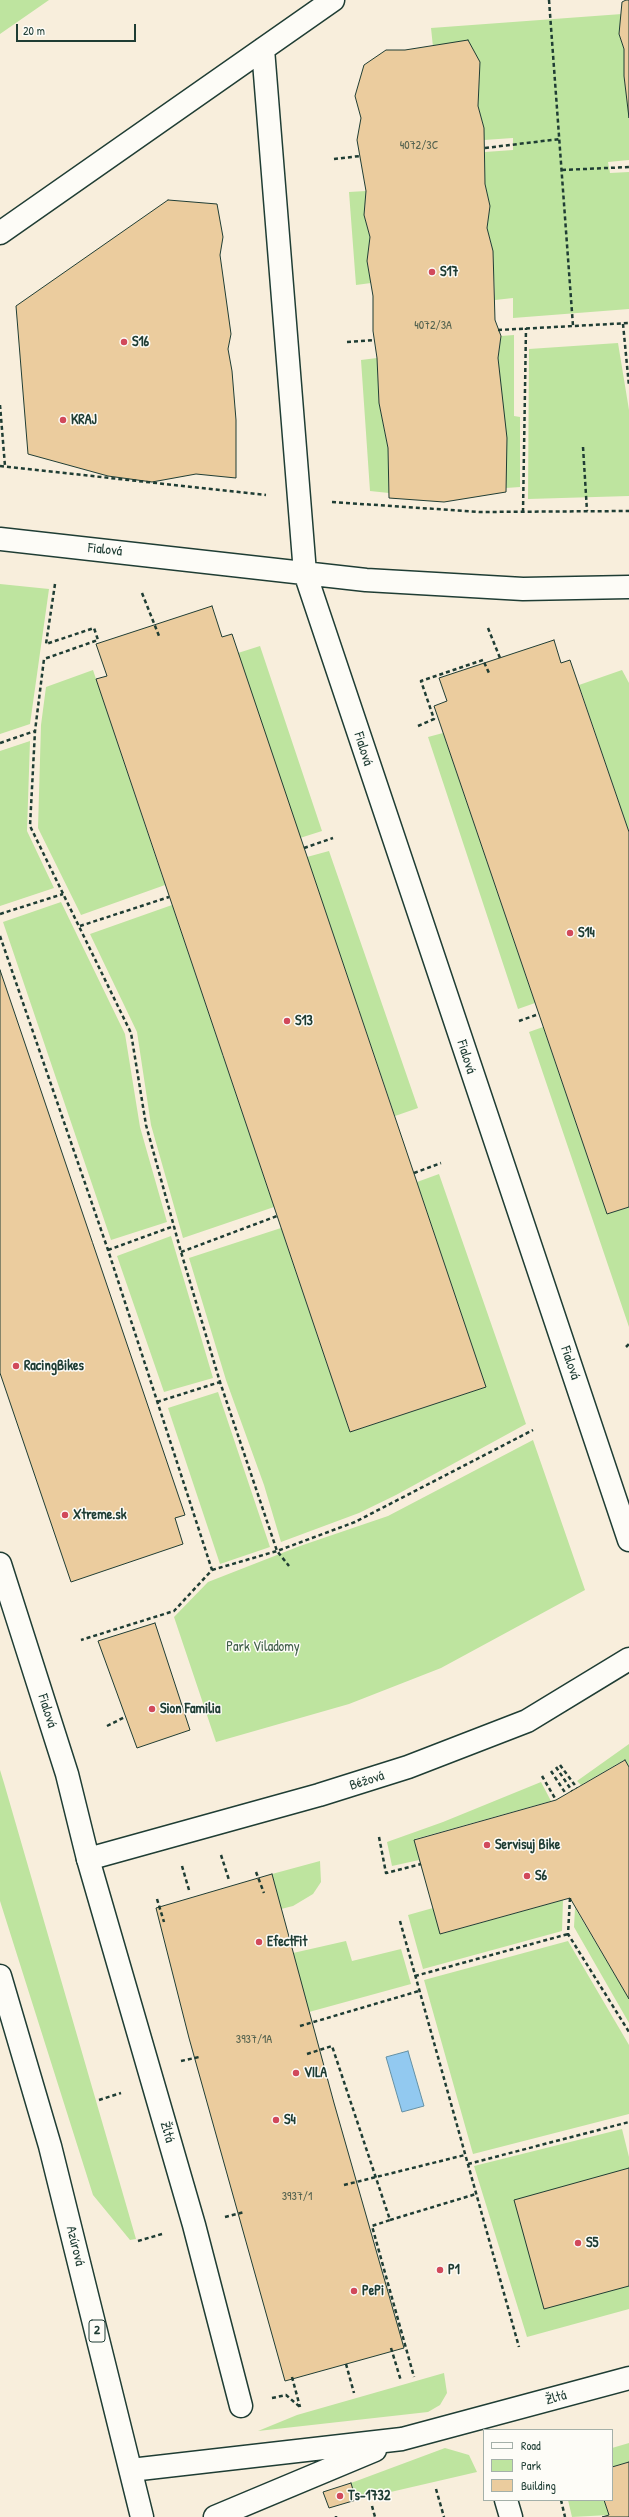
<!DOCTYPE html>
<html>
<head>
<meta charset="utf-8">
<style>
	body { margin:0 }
	#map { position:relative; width:629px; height:2517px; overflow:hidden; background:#f8eedc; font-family:"Patrick Hand",sans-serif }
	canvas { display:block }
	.legend { position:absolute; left:483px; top:2429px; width:130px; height:72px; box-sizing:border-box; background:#fdfcf7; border:1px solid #a4b0a9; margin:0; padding:5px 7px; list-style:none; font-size:12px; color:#1f3d34 }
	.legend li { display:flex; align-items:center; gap:8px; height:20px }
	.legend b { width:20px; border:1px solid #a4b0a9 }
	.scale { position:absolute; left:16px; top:24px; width:120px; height:18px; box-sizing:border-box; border:2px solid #1f3d34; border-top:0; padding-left:5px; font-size:12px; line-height:14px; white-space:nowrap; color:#1f3d34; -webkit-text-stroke:3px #fdfcf7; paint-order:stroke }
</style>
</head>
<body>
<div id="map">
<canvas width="629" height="2517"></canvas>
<ul class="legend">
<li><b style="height:5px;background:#fdfcf7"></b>Road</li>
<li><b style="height:11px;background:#bee49f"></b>Park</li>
<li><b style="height:11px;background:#ebcc9e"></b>Building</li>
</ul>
<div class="scale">20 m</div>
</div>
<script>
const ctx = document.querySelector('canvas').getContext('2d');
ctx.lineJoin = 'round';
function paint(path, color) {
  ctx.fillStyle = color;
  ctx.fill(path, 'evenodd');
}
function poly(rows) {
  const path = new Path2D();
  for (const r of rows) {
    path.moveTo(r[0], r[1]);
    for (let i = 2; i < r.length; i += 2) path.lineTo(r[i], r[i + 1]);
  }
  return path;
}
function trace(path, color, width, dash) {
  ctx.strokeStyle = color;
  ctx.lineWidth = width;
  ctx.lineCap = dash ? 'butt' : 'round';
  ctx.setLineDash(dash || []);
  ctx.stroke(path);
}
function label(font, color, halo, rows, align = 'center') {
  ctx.font = font + ' "Patrick Hand",sans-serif';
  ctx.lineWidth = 3;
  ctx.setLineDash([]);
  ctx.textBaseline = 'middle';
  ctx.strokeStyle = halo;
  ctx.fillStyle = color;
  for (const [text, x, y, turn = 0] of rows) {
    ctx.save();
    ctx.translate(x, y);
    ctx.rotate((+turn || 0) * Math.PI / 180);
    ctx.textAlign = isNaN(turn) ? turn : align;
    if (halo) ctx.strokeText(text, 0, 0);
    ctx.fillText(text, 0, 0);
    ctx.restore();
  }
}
const green = poly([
	[0,0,49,0,0,34],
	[622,14,619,34,624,49,624,76,629,118,629,160,608,162,610,173,629,172,629,309,513,318,513,298,495,300,493,251,487,228,490,206,485,184,485,152,513,150,513,138,484,140,484,128,478,106,480,62,433,47,431,28],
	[366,191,364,215,370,237,367,261,371,283,356,285,349,192],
	[514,335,514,416,520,417,520,487,506,488,498,358,501,336],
	[618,343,629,410,629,496,528,499,529,349],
	[377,358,379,403,388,448,389,493,370,491,361,360],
	[0,584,49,589,30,724,0,734],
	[260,646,322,831,300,838,238,653],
	[93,670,165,885,81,915,38,828,41,725,46,687],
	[622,670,629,683,629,832,579,685],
	[443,733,535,1003,518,1009,428,737],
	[30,741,27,831,54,888,0,906,0,751],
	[329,851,418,1108,395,1116,307,857],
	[61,902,125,1034,140,1127,167,1222,111,1240,3,922],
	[172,905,274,1207,183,1238,151,1125,137,1032,90,934],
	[543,1027,607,1214,629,1207,629,1327,529,1032],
	[439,1174,526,1424,396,1495,359,1513,281,1542,264,1485,226,1380,189,1258,281,1228,350,1432,486,1387,417,1182],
	[171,1236,213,1378,164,1392,117,1256],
	[218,1392,270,1547,220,1564,168,1408],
	[533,1440,585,1590,441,1668,349,1704,216,1742,174,1617,208,1582,300,1546,388,1516],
	[629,1744,629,1767,624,1760,581,1785,577,1781],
	[0,1770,4,1783,136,2239,130,2240,93,2195,0,1901],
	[541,1782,551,1801,415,1839,419,1860,392,1866,387,1842,443,1822],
	[320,1861,321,1882,313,1894,293,1906,281,1909,272,1874],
	[563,1900,562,1931,423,1969,408,1915,433,1908,441,1934],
	[575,1908,629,1999,629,2023,574,1927],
	[346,1941,352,1961,401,1949,411,1984,309,2012,293,1953],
	[568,1941,629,2045,629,2114,473,2154,424,1980],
	[622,2129,629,2157,629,2309,527,2337,474,2166],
	[444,2373,447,2393,440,2405,428,2412,258,2431,297,2415],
	[629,2443,629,2462,612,2467,612,2448],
	[445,2448,469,2455,477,2472,356,2500,351,2483],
	[568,2500,604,2500,609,2515,572,2517]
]);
const water = poly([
	[408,2051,424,2106,402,2112,386,2057,408,2051]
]);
const building = poly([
	[626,0,629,0,629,118,624,76,624,49,619,34,622,2,626,0],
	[468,40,480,62,478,106,484,128,485,184,490,206,487,228,493,251,495,320,501,336,498,358,507,438,506,492,444,502,389,498,388,448,379,403,377,358,373,331,373,296,367,261,370,237,364,215,366,191,357,140,361,118,355,96,364,65,386,50,405,50,468,40],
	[168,200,217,204,223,237,220,255,231,334,228,349,232,371,236,420,236,478,196,474,152,482,108,476,28,454,16,306,168,200],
	[212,606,222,637,232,634,486,1387,350,1432,96,679,107,676,96,644,212,606],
	[554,640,561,663,570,660,629,832,629,1207,607,1214,434,706,447,701,439,678,554,640],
	[0,970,185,1515,175,1518,183,1544,71,1582,0,1373,0,970],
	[155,1623,190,1730,137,1748,98,1641,155,1623],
	[625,1760,629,1767,629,1999,570,1898,440,1934,414,1840,556,1800,625,1760],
	[272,1874,334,2103,404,2348,285,2381,189,2038,156,1908,272,1874],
	[629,2168,629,2286,544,2309,514,2200,629,2168],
	[629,2462,629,2517,602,2517,609,2515,604,2500,612,2500,612,2467,629,2462],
	[351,2483,356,2500,329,2508,323,2492,351,2483]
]);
const path = poly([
	[549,0,573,326],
	[485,148,560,139],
	[334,159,360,156],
	[562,170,629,167],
	[623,324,629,386],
	[498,330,629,323],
	[347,342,375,340],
	[0,405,5,466],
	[583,447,587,511],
	[0,466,266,495],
	[332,502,480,512,629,511],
	[523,512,526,328],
	[55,584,46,644,94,628,98,640,44,659,35,731,30,826,131,1033,146,1125,181,1252,220,1382,277,1551,289,1566],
	[142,593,159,636],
	[488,628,500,658],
	[418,726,434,719,421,681,483,660,489,673],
	[0,743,35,731],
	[304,848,333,838],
	[0,914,63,894],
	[80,926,169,897],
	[0,936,108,1250,212,1570,174,1611,81,1640],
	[519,1021,539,1014],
	[414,1173,441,1163],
	[108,1250,174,1226],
	[181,1252,277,1216],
	[626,1347,629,1344],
	[157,1402,220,1382],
	[212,1570,277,1551,355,1522,533,1430],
	[107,1726,125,1717],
	[560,1765,577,1788],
	[556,1767,572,1791],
	[551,1771,566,1794],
	[542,1776,556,1800],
	[379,1837,386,1873,421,1864],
	[221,1855,229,1880],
	[182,1866,189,1890],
	[256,1872,264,1893],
	[570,1898,568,1934,629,2032],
	[157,1899,164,1922],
	[400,1921,519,2347],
	[415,1976,568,1934],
	[300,2026,419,1991],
	[307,2054,332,2046,390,2220,372,2226,414,2377],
	[181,2061,199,2057],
	[99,2100,121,2093],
	[468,2164,629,2122],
	[344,2185,465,2155],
	[225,2217,244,2212],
	[390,2220,476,2194],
	[138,2241,162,2234],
	[391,2348,401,2381],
	[346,2364,354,2393],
	[292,2377,300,2407],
	[272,2398,286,2395,300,2407],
	[436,2489,444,2517],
	[561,2500,565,2517],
	[372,2506,375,2517],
	[336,2516,336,2517]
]);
const lane = poly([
	[0,1564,67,1774,88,1859,194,2225,241,2406]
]);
const street = poly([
	[263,49,305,573,629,1540],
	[0,233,333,0],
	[0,539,366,580,523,589,629,587],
	[88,1859,319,1795,408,1767,527,1721,629,1659],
	[131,2470,402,2439,629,2378],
	[506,2500,511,2517],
	[215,2517,375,2450]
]);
const primary = poly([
	[0,1976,50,2146,142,2517]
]);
const markers = [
	[432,272,4,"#d1495b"],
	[124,342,4,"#d1495b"],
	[63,420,4,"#d1495b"],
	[570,933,4,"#d1495b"],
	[287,1021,4,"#d1495b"],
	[16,1366,4,"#d1495b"],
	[65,1515,4,"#d1495b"],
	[152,1709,4,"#d1495b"],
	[487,1845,4,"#d1495b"],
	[527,1876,4,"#d1495b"],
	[259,1942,4,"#d1495b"],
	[296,2073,4,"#d1495b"],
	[276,2120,4,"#d1495b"],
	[578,2243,4,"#d1495b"],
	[440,2270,4,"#d1495b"],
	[354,2291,4,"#d1495b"],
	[340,2496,4,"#d1495b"]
];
const numberNames = [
	["4072/3C",419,146],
	["4072/3A",433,326],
	["3937/1A",254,2040],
	["3937/1",297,2197]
];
const shields = [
	[97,2331,16]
];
const shieldNames = [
	["2",97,2331]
];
const poiNames = [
	["S17",440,272],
	["S16",132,342],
	["KRAJ",71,420],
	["S14",578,933],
	["S13",295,1021],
	["RacingBikes",24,1366],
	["Xtreme.sk",73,1515],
	["Sion Familia",160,1709],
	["Servisuj Bike",495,1845],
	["S6",535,1876],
	["EfectFit",267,1942],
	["VILA",304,2073],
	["S4",284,2120],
	["S5",586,2243],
	["P1",448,2270],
	["PePi",362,2291],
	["Ts-1732",348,2496]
];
const streetNames = [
	["Fialová",105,550,6],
	["Fialová",363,749,72],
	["Fialová",466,1057,72],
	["Fialová",570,1363,71],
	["Fialová",47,1711,72],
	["Béžová",367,1781,-18],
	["Žltá",167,2132,74],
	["Azúrová",75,2246,76],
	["Žltá",556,2398,-16]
];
const parkNames = [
	["Park Viladomy",263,1647]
];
paint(green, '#bee49f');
paint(water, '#92c9f0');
trace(water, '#6491a5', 1);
paint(building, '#ebcc9e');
trace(building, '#1f3d34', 1);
trace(lane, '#1f3d34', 25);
trace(street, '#1f3d34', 25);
trace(primary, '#1f3d34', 25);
trace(path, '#1f3d34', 2.5, [4, 3]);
trace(lane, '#fdfcf7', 22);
trace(street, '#fdfcf7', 22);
trace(primary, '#fdfcf7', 22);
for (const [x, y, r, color] of markers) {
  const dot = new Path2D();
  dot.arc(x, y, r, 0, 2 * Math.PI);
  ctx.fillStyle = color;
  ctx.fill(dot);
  trace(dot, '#fdfcf7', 1.5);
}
label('12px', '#52614e', null, numberNames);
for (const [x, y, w] of shields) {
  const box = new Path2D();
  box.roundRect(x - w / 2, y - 11, w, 22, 3);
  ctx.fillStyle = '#fdfcf7';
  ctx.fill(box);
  trace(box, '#1f3d34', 1);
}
label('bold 13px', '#1f3d34', null, shieldNames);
label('bold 14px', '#1f3d34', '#fdfcf7', poiNames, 'left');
label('14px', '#1f3d34', '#fdfcf7', streetNames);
label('14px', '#3f5e49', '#fdfcf7', parkNames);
</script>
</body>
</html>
